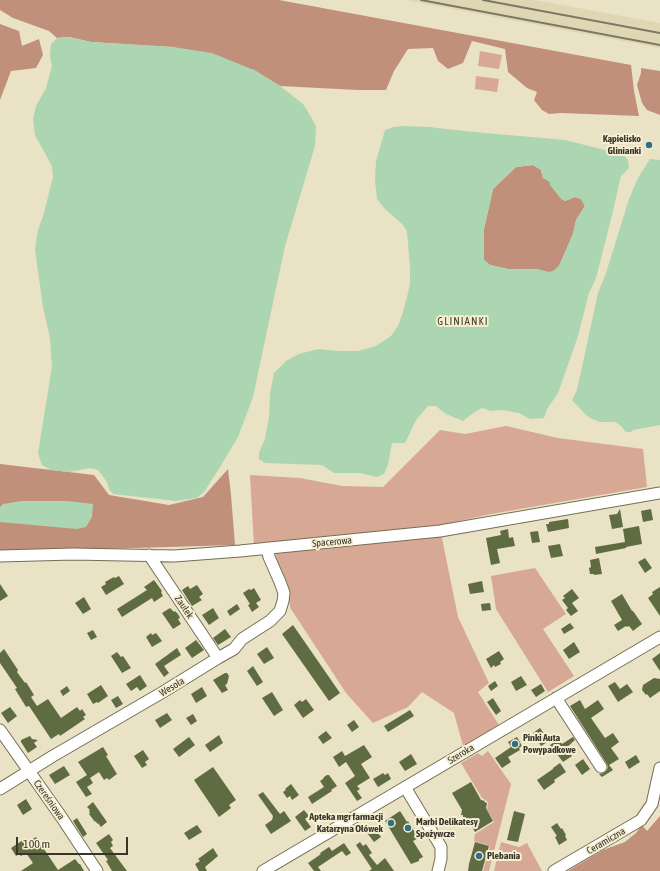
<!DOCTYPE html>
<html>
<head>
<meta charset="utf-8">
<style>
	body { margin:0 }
	#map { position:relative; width:660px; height:871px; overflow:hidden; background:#e9e2c5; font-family:"Asap Condensed",sans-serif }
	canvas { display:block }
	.scale { position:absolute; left:16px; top:837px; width:112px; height:18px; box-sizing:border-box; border:2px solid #38352a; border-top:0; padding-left:5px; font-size:12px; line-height:14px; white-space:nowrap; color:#38352a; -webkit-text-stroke:3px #f6efd2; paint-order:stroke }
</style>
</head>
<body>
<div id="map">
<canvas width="660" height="871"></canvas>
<div class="scale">100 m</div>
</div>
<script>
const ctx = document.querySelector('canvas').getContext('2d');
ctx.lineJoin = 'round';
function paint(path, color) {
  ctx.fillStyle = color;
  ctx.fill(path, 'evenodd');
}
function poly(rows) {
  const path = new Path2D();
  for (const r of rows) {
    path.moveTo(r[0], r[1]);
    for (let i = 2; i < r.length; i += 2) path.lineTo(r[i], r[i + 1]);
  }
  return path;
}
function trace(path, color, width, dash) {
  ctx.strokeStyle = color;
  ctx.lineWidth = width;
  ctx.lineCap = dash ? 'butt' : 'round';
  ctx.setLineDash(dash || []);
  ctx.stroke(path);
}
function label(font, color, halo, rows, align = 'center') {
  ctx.font = font + ' "Asap Condensed",sans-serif';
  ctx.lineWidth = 4;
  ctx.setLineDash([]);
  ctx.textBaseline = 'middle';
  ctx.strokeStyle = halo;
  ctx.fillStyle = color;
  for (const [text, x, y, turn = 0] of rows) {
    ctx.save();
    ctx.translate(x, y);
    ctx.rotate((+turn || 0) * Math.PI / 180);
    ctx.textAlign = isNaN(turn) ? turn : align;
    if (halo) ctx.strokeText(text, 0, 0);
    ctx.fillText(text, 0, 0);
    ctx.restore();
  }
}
const built = poly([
	[405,0,535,0,660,23,660,48]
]);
const green = poly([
	[480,51,502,55,499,69,478,66],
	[476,76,499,79,497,92,475,89],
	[506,426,558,438,643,449,647,487,491,514,414,531,254,547,250,475,300,478,342,486,383,487,440,430,465,434],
	[441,533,458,617,489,683,478,692,499,725,463,746,454,713,422,692,408,707,373,723,346,693,291,609,275,552],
	[535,568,566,614,543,629,574,676,548,692,496,609,491,576],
	[488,751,511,784,489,871,483,871,490,846,474,841,475,834,494,822,487,809,488,803,487,801,482,798,461,763,478,753,482,756],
	[501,842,519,847,527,843,542,871,494,871]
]);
const forest = poly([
	[0,0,279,0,631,65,634,91,639,116,561,113,549,114,542,110,534,100,537,92,527,88,508,72,505,49,472,41,463,63,448,69,438,61,433,48,408,49,394,71,386,90,358,90,280,86,254,70,173,47,91,42,69,37,57,38,49,31,13,18,0,10],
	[0,24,19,31,22,46,39,39,43,55,36,68,11,71,0,100],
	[641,68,660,71,660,115,647,110,642,103,637,85,641,73],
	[533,165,541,170,543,178,549,181,565,201,575,197,581,199,585,206,576,220,573,234,559,266,553,272,548,272,536,269,508,269,490,265,484,260,484,229,493,189,516,167],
	[0,464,94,475,109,495,169,505,203,497,228,469,231,495,235,545,0,552],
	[660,816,660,871,568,871,603,850,625,842,636,833,642,825,647,831]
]);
const water = poly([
	[69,37,91,42,173,47,212,53,254,70,280,86,303,104,308,112,316,126,315,146,285,246,253,397,238,437,220,467,204,492,197,498,176,501,113,494,109,489,107,482,98,470,90,468,69,472,51,470,42,465,38,453,52,367,50,338,43,307,35,250,38,230,44,213,53,177,52,166,35,135,33,119,36,106,46,88,52,66,50,56,51,44,57,38],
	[404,126,429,127,474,132,565,140,617,153,622,153,628,160,629,168,621,176,612,215,596,278,589,293,578,336,558,393,547,409,544,418,530,419,519,413,502,410,491,411,482,408,473,413,463,421,446,414,436,406,428,406,416,420,405,443,392,443,388,464,384,474,377,477,360,473,334,473,322,465,265,463,259,459,259,453,265,439,269,417,270,394,274,373,286,361,299,354,318,349,338,351,358,351,376,346,391,336,398,326,403,312,410,285,410,267,407,231,402,224,385,209,377,199,375,180,376,161,385,130,393,127],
	[533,165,541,170,543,178,549,181,550,185,561,199,565,201,575,197,581,199,585,206,576,220,573,234,559,266,553,271,548,272,536,269,508,269,490,265,484,260,484,229,493,189,516,167],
	[650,159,660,160,660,425,633,430,631,432,626,432,620,425,615,422,600,422,592,419,586,415,572,400,577,390,598,293,606,273,629,199,638,178],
	[22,501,68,501,93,504,92,517,86,527,77,529,0,522,0,507,3,504]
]);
const building = poly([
	[620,509,623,527,612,529,609,515,617,514],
	[651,509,653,520,643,522,641,511],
	[568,519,569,528,548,532,546,524,549,524,549,522],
	[639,526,642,544,626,547,626,548,596,554,595,547,625,542,623,529],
	[508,529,509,538,513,537,515,546,497,549,500,563,491,565,486,538,501,535,500,531],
	[538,531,540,542,532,543,530,532],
	[560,544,563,556,551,558,548,546],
	[599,558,602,574,594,575,594,574,590,574,589,568,591,567,590,560],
	[645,558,652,568,645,573,638,562],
	[119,576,124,584,106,595,101,587,106,584,105,582,114,577,115,578],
	[154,580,162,591,161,592,163,596,154,602,152,598,122,617,117,609,147,590,144,587],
	[482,581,484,592,470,594,468,584],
	[0,584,8,596,0,601],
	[197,585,203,594,199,597,202,600,192,606,182,590,188,586,190,589],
	[660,587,660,616,648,598,653,594,652,592],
	[254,588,261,600,256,603,259,607,252,612,248,605,250,604,243,593,249,589,251,590],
	[572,589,579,598,572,603,578,611,571,616,566,610,568,608,562,600,565,598,563,596],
	[622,594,632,611,633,611,642,624,633,631,629,626,627,627,626,626,618,631,614,625,622,620,611,601],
	[84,597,91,609,83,614,75,603],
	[490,603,491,610,482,611,481,604],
	[237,604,240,609,230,616,227,611],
	[170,608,174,612,175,611,178,614,180,618,178,619,181,624,173,629,162,613],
	[213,608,219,618,209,625,202,615],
	[570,623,574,628,564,634,561,629],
	[293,625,340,693,329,701,282,634],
	[225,629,231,637,218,645,213,638],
	[93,630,97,637,91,640,87,633],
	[151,633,152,635,156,633,162,641,152,647,146,637],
	[196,640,204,650,192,658,185,648],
	[574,642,580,652,569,659,563,650],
	[267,647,274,658,264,664,257,654],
	[177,648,181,655,164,666,169,673,164,677,155,664],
	[4,649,18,670,17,672,25,683,26,682,34,695,31,697,37,706,48,699,61,718,77,707,80,711,82,709,86,715,83,717,85,719,60,736,59,734,51,739,29,706,26,707,15,689,17,688,0,663,0,653],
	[499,651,504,659,500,662,501,664,495,667,494,665,491,668,486,659],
	[117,652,121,657,123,656,131,668,122,673,111,656],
	[660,653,660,671,652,659],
	[253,666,263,682,257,686,247,671],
	[225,673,227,673,229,676,227,684,225,685,228,690,222,693,213,680],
	[140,675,147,686,140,691,137,687,131,691,126,684],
	[521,676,527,685,516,691,511,682],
	[654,678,660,679,660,691,650,698,647,694,646,695,642,690,643,685],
	[495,681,498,686,491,691,488,686],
	[615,682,620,689,627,684,633,692,618,702,608,686],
	[541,684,545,691,536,697,531,690],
	[101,685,108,696,98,703,97,702,93,704,87,694],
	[67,686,70,691,63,696,60,691],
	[202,687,207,696,196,703,191,694],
	[272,692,283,710,274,716,262,698],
	[118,696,123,704,116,708,111,700],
	[493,698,501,711,496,715,487,702],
	[306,699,314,710,303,718,294,705,300,700,302,702],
	[580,700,585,709,598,700,604,709,591,718,605,738,613,733,619,742,611,748,619,759,609,765,613,770,602,777,599,774,604,773,607,770,608,767,607,764,570,706],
	[10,707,17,716,8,723,1,713],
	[410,710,414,716,388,732,384,726],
	[167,713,172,720,160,728,155,720],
	[193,714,197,721,191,725,186,718],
	[354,720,359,727,352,732,347,725],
	[540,728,549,741,541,746,533,733],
	[326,731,332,738,323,744,318,737],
	[219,735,223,743,210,752,205,745],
	[30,736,32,739,38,740,34,743,37,747,28,753,21,742,21,740],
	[189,737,195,745,179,757,173,749],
	[517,737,522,746,519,748,520,750,508,757,511,762,502,768,495,758,511,747,508,742],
	[573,737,575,740,566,748,572,756,563,762,550,745,559,739,562,744],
	[364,745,372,757,361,764,370,778,357,786,360,789,357,791,362,798,357,801,345,783,355,776,346,762,339,767,333,757,342,751,345,756],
	[103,747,108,755,106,756,117,774,109,780,107,778,104,780,99,772,90,778,93,783,87,787,92,794,86,797,76,782,87,775,78,762],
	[143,750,149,759,145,762,147,765,142,768,134,756],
	[411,754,417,764,405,771,399,762],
	[636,755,640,762,629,769,625,762],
	[583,759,590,769,582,775,575,765],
	[560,763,566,772,554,780,555,782,544,790,537,780,553,769,553,768],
	[64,766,70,775,55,784,49,775],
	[213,767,236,800,229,805,231,808,219,817,194,780],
	[383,773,385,775,388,773,391,779,378,787,373,779],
	[327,775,329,775,337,786,331,790,332,791,312,804,308,797,324,787,320,781,323,779,324,777],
	[471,782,481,800,485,801,484,802,487,803,486,808,493,821,475,832,468,819,463,818,463,815,461,815,462,810,452,793],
	[291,784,299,795,292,800,290,796,287,798,283,792,286,790,285,789],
	[263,792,280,814,284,811,291,821,271,834,265,825,272,820,273,816,258,795],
	[26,799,32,809,23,815,17,805],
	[93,802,107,822,101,827,98,823,97,824,96,821,95,822,89,814,90,813,89,811,90,810,87,807],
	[304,810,309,816,305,819,311,827,305,831,295,817],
	[400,811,407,822,408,821,414,831,420,828,424,835,413,841,423,857,419,859,419,861,411,864,385,821],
	[514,811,525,814,518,842,507,840],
	[77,818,87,834,83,837,73,821],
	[557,823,561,829,562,828,566,835,565,836,567,840,559,845,555,837,557,836,551,827],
	[197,825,202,832,189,840,184,833],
	[369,825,373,831,375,829,381,837,374,842,364,829],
	[109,834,113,840,111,842,113,846,110,848,127,871,112,871,106,861,108,860,96,843],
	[36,837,58,870,75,859,79,864,80,864,84,871,21,871,33,863,26,853,21,856,19,854,16,856,11,848,23,840,26,843],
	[360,842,363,846,366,844,372,853,369,855,377,865,385,858,394,871,369,871,372,869,356,845],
	[475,842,489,846,482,871,468,871,469,864],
	[344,843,351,853,346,856,342,851,318,867,321,871,314,871,308,863,321,854,320,853,329,847,332,851],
	[213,848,218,856,205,867,207,871,199,871,195,864,200,861,198,859]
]);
const minor = poly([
	[149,555,218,658],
	[0,556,73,554,174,556,240,551,440,531,660,493],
	[556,698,601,767],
	[0,730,62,818,97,871],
	[405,787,441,847,441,859,438,871],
	[0,789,53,756,163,692,218,658,234,649,242,639,270,621,280,611,283,601,284,593,280,582,269,557,267,548],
	[263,871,660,637],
	[554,871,641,820,652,804,660,768]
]);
const rail = poly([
	[421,0,660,45],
	[483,0,660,33]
]);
const markers = [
	[649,145,4,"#326e86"],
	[515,744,4,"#326e86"],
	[391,823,4,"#326e86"],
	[408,828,4,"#326e86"],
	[479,856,4,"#326e86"]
];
const poiNames = [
	["Kąpielisko",641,139,"right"],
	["Glinianki",641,151,"right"],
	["Pinki Auta",523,738],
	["Powypadkowe",523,750],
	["Apteka mgr farmacji",383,817,"right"],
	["Katarzyna Ołówek",383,829,"right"],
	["Marbi Delikatesy",416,822],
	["Spożywcze",416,834],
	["Plebania",487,856]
];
const streetNames = [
	["Spacerowa",332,542,-5],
	["Zaułek",184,607,56],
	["Wesoła",172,687,-31],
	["Szeroka",461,754,-31],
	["Czereśniowa",49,800,55],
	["Ceramiczna",606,841,-30]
];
const neighbourhoodNames = [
	["GLINIANKI",463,322]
];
paint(built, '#dfd7b3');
paint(green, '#d7a994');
paint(forest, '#c0907b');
paint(water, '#acd5b1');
paint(building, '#5f6c41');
trace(minor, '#746e55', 13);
trace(minor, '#fff', 11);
trace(rail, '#7c7866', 2);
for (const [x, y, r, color] of markers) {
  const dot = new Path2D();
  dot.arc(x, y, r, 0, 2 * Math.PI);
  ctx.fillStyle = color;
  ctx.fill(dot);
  trace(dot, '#f6efd2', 1.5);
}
label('bold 10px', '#38352a', '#f6efd2', poiNames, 'left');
label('10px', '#38352a', '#f6efd2', streetNames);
ctx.letterSpacing = '1px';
label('11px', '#454028', '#f6efd2', neighbourhoodNames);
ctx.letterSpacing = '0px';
</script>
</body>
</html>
